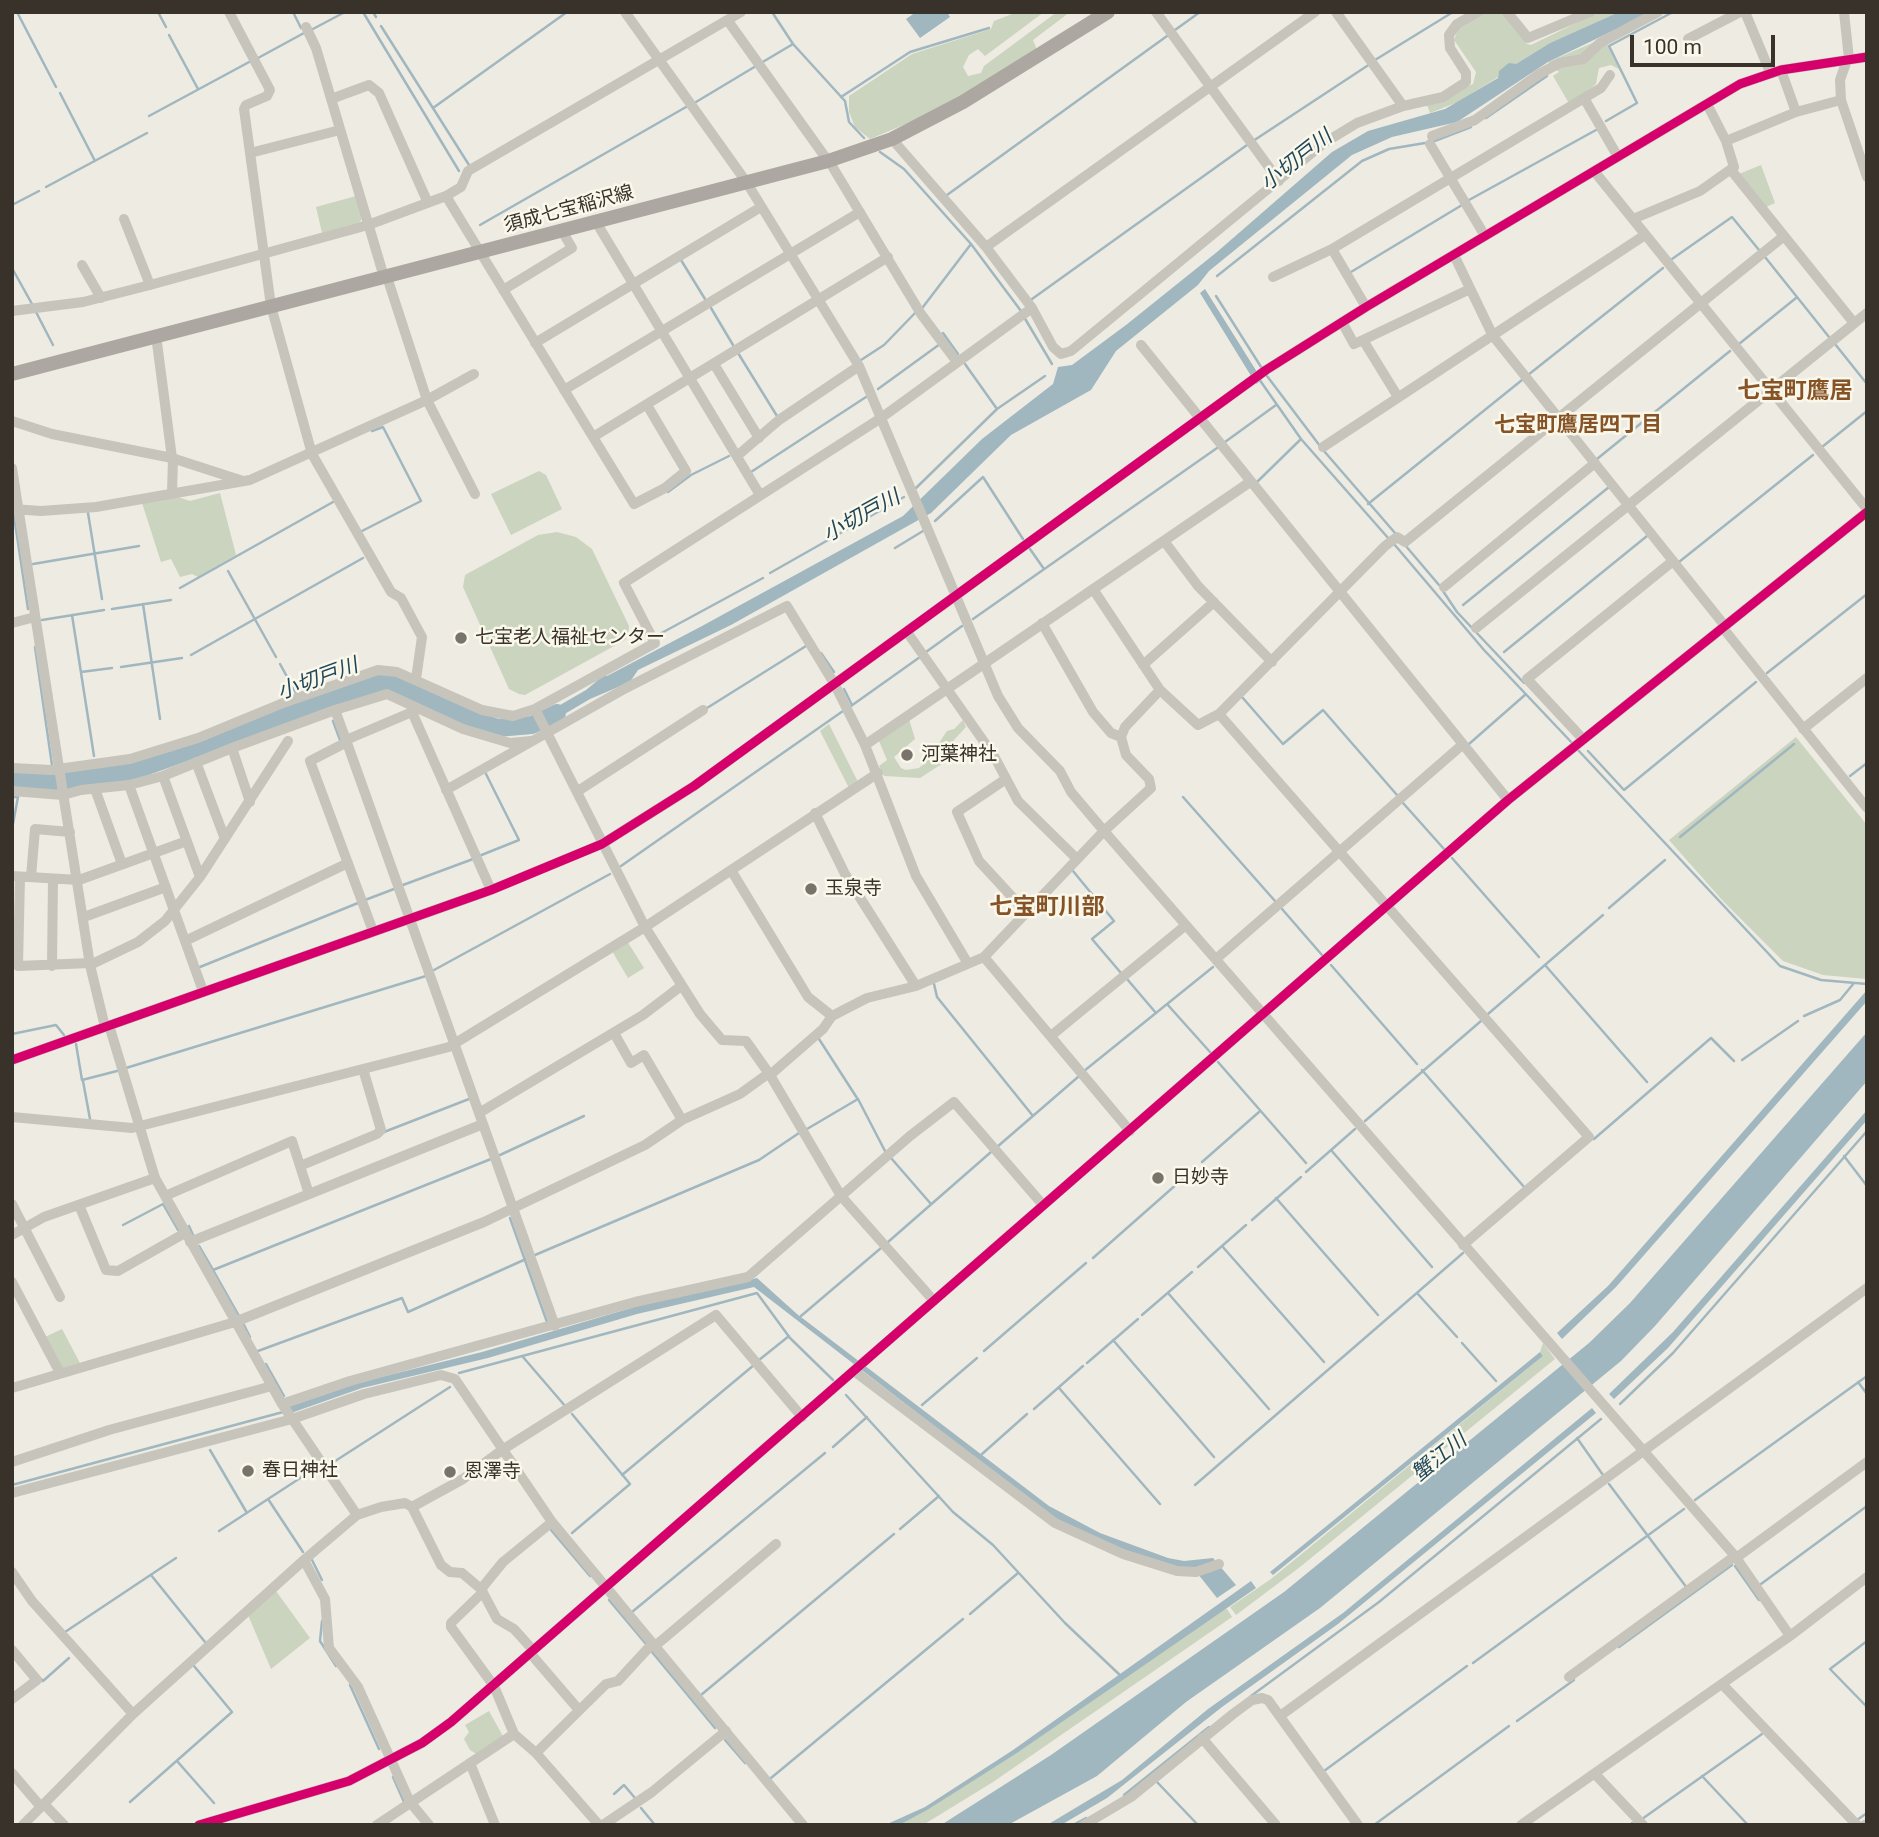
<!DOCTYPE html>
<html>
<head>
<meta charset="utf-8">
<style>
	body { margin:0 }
	#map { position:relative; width:1879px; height:1837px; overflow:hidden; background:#eeebe3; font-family:Roboto,sans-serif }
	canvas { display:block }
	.frame { position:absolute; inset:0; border:14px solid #38322a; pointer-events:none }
	.scale { position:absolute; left:1630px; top:35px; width:145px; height:32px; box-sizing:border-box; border:4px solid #38322a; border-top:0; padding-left:9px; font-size:21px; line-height:24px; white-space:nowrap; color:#38322a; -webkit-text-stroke:5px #faf7eb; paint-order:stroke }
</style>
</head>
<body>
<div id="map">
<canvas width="1879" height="1837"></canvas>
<div class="frame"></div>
<div class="scale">100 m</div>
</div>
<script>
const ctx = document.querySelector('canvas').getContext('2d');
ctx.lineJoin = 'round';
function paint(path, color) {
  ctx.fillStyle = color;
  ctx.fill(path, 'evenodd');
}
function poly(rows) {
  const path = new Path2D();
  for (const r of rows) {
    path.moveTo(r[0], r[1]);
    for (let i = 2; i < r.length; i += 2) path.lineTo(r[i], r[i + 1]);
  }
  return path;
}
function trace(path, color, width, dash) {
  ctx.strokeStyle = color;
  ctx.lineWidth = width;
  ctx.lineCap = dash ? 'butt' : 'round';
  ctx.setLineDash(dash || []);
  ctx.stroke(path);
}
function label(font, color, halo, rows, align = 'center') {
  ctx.font = font + ' Roboto,"Noto Sans JP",sans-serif';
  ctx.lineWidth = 5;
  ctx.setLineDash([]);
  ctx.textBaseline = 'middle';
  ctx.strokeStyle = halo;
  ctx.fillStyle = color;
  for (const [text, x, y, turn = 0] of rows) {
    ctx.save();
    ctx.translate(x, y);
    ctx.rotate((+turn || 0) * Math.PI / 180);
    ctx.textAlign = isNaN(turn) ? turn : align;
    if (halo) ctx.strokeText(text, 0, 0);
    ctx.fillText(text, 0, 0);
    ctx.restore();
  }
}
const green = poly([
	[1017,12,1044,12,985,56,978,49,969,55,963,67,968,76,981,73,984,66,1057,12,1070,12,1033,40,1037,50,932,113,870,139,855,127,849,112,849,96,912,54,991,29,994,21],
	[1485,12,1504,12,1527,44,1531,45,1599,12,1619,12,1550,43,1516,64,1508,66,1499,72,1498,77,1458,102,1430,113,1427,105,1473,84,1476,72,1454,40,1459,27],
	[1604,38,1619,69,1611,65,1599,68,1596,84,1570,105,1553,76,1559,72,1548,62],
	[1761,165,1775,203,1766,207,1739,174],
	[356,196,362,218,360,222,322,233,316,207],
	[539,471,546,475,562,509,511,535,491,494],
	[220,493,236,555,198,577,192,574,180,577,171,559,161,562,142,503,178,497,190,501],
	[557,532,576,537,592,549,629,626,628,635,625,640,525,695,519,694,509,689,463,587,465,575,538,535],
	[909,719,915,739,894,757,901,768,906,770,919,768,927,761,947,731,954,729,963,720,966,727,954,740,951,758,920,778,884,776,879,766,887,760,879,741],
	[829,724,858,782,849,788,820,731],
	[1796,737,1867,825,1867,979,1823,975,1783,961,1723,901,1669,840],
	[627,941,644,968,628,978,612,951],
	[62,1329,80,1363,60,1369,43,1338],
	[1543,1343,1555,1359,1300,1567,1236,1615,1230,1607,1271,1579,1543,1356,1540,1352],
	[276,1591,310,1638,271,1669,248,1615],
	[1227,1609,1232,1617,993,1782,923,1825,899,1825,1017,1753,1219,1611],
	[489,1711,504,1738,478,1755,470,1750,464,1739,469,1732,465,1725]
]);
const water = poly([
	[916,12,947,12,950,17,920,38,906,19],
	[1619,12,1652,12,1548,62,1457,122,1392,137,1352,155,1209,271,1198,285,1116,351,1091,390,1011,435,931,513,731,625,638,670,630,682,590,699,546,725,541,716,586,690,604,675,607,676,702,626,903,516,982,439,1053,384,1058,367,1072,365,1126,325,1217,252,1332,152,1368,131,1445,109,1498,78,1499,71,1509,63,1516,64,1550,43],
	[1205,289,1262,380,1256,384,1200,293],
	[1867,990,1867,1001,1616,1287,1562,1339,1557,1333,1608,1286],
	[1867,1032,1867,1081,1655,1326,1621,1361,1320,1608,1186,1702,1097,1776,1008,1825,941,1825,1051,1755,1284,1592,1589,1343,1630,1303],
	[1867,1110,1867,1120,1668,1348,1614,1399,1609,1394,1673,1332],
	[757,1278,797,1314,1049,1506,1100,1533,1168,1558,1184,1561,1213,1558,1236,1585,1217,1598,1194,1569,1174,1567,1127,1551,1056,1520,754,1287,637,1314,488,1358,362,1388,291,1413,288,1407,361,1382,482,1352,638,1306],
	[1540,1352,1543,1356,1273,1575,1270,1572],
	[1592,1408,1596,1413,1338,1624,1222,1707,1107,1798,1061,1825,1047,1825,1122,1780,1208,1709,1343,1613],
	[1251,1581,1256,1588,1017,1753,927,1810,899,1825,885,1825,925,1807,1013,1750]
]);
const stream = poly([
	[17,12,56,87],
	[158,12,166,27],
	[293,12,301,28],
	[363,12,459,171],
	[373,12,376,17],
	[772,12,793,44,845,101,849,122,864,138],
	[381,26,469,165],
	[311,30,345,12],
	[1175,30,1200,12],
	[169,35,198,89],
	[258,58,304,33],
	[1375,60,1453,12],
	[761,63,793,44],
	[60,93,95,161],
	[841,97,910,52,989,28],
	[696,102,756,66],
	[433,108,567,12],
	[149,116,251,61],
	[1486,118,1547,76],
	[1606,121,1637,103,1609,46,1673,12],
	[1253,141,1370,64],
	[1432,142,1471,127],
	[880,152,904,169,971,244,1021,311],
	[46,187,147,133],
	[947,195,1167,36],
	[1469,200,1596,130],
	[12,205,39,191],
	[480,225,686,107],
	[1765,257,1829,337],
	[1672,259,1732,217,1759,250],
	[681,260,705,299],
	[12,268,32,304],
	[1351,272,1462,205],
	[1217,276,1362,161,1389,149,1425,143],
	[1216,296,1263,370],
	[1032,299,1247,145],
	[923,307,971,244],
	[711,308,733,345],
	[36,312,53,345],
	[1024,317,1052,364],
	[943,333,958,354],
	[1739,344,1796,298],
	[1835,344,1867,384],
	[738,353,777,416],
	[861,360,884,345,916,312],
	[965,364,997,409],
	[1528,375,1663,268],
	[1267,376,1320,446],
	[1259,379,1301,439,1389,539],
	[878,389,940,344],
	[1225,442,1276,405],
	[1822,447,1867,411],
	[1324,451,1395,533],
	[1597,459,1730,351],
	[751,472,866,397],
	[1257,482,1301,439],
	[916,488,997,409,1045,376],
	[668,492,691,475,729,456],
	[1368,504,1522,380],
	[88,513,102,599],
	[14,516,28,609],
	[935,521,983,477,1023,539],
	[360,532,421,501,383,427,372,431],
	[1394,544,1484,650,1574,745],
	[1405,545,1439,585],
	[895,548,923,531],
	[1030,549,1044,569],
	[1679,562,1813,455],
	[33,564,139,546],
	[228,571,276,657],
	[770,573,904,497],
	[180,588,333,502],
	[1443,591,1457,612,1524,683],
	[143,604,160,719],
	[1463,605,1609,487],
	[112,609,171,600],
	[72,615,94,756],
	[973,619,1217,448],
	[42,620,104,610],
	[656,636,763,578],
	[35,647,52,765],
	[926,652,962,626],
	[1504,652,1647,536],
	[821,653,834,672],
	[191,655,363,558],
	[280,664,296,693],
	[121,667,182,658],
	[81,672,112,668],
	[1767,673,1867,594],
	[844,689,852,705],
	[1242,697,1283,744,1323,710,1397,795],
	[851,706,920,657],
	[707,708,806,646],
	[333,721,340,740],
	[1469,744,1526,694],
	[1578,750,1780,966,1821,980,1867,984],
	[1588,751,1624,790,1756,682],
	[1850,776,1867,763],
	[17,781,17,786],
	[12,797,18,797,12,829],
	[1183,797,1275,901],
	[1403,803,1444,849],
	[1680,837,1794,744],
	[479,856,519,840,485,772],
	[1452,858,1539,957],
	[621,866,843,711],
	[1073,871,1114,921,1092,939,1121,973],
	[403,885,473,859],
	[365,900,394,889],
	[1609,908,1665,860],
	[1282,909,1322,955],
	[1331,965,1417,1064],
	[1545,965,1647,1082],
	[200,967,358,903],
	[434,970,610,874],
	[1127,979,1156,1013],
	[934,984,937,997,1033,1116],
	[1167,1004,1210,1052],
	[1488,1014,1603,915],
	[1804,1016,1840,1000,1854,983],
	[12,1034,56,1025,64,1035],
	[819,1039,857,1098],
	[76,1044,82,1080,117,1071],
	[1742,1060,1798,1021],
	[1218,1062,1306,1163],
	[126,1068,426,976],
	[1422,1070,1525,1188],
	[1084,1071,1213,967],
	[83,1081,90,1119],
	[1365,1121,1481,1021],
	[807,1129,858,1099,885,1151],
	[384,1132,469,1099],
	[1594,1139,1711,1038,1734,1061],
	[997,1147,1078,1077],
	[1331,1150,1432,1267],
	[500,1155,584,1116],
	[1844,1156,1867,1186],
	[891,1158,931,1204],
	[1202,1162,1259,1112],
	[1306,1172,1355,1129],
	[1276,1198,1378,1315],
	[510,1218,547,1322],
	[1252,1220,1301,1177],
	[123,1225,163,1204,178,1230],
	[189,1226,193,1235],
	[888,1242,991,1152],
	[199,1246,213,1270,491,1159],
	[1222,1246,1324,1362],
	[535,1255,759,1160,799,1133],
	[1093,1258,1195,1168],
	[1198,1267,1246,1225],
	[213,1270,239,1316],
	[1168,1293,1269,1409],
	[1417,1293,1457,1337],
	[1142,1315,1192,1272],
	[801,1316,881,1248],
	[244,1325,250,1337],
	[1113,1340,1214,1457],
	[1462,1343,1496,1381],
	[258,1351,402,1298,408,1312,526,1259],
	[984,1351,1086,1263],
	[523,1357,566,1407],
	[759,1360,789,1336],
	[1087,1363,1138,1319],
	[266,1364,284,1396],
	[459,1373,757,1293,790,1338,833,1380],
	[1858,1382,1867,1394],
	[1059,1388,1160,1504],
	[846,1395,953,1512,993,1545,1065,1623,1122,1677],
	[1620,1404,1673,1353,1867,1131],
	[922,1405,977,1358],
	[1034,1409,1083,1366],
	[1577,1438,1603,1475],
	[833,1447,867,1417],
	[210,1450,247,1513],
	[982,1454,1027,1414],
	[329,1465,450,1387],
	[622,1475,754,1365],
	[1609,1484,1687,1588],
	[12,1485,283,1412],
	[1195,1485,1463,1253],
	[268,1499,303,1552],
	[1695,1500,1867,1376],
	[900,1529,939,1496],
	[551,1530,590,1576],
	[219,1531,311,1471,319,1470],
	[572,1533,630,1484,572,1414],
	[312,1560,322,1580],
	[1735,1566,1759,1600],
	[151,1575,205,1642],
	[1761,1584,1867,1506],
	[609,1600,646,1644],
	[632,1612,825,1453],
	[970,1614,1018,1573],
	[322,1621,320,1641,336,1666],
	[65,1632,176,1558],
	[1867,1641,1830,1669,1867,1707],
	[1619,1647,1732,1565],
	[652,1652,715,1728],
	[1473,1663,1684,1509],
	[41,1679,43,1681,69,1658],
	[350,1685,379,1749],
	[701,1695,894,1534],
	[1251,1696,1379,1602,1601,1419],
	[1517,1721,1574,1680],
	[725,1740,745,1763],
	[177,1761,214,1803],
	[1324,1771,1467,1666],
	[1702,1776,1748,1825],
	[393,1777,404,1802],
	[771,1778,963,1619],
	[1157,1782,1198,1825],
	[614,1794,624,1785,635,1798],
	[1124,1795,1209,1727],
	[130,1802,232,1712,194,1666],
	[641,1808,655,1825],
	[1642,1819,1762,1734],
	[1857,1820,1867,1813],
	[1632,1823,1635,1825],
	[1073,1825,1086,1818],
	[1374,1825,1509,1726]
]);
const river = poly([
	[12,781,66,781,133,771,381,682,400,685,444,707,497,728,532,725,557,713]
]);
const minor = poly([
	[229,12,270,90,267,96,246,105,244,109,271,306,312,454,391,592,401,598,422,637,416,679],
	[625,12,747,183,859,366,998,696,1018,728,1060,771,1071,792,1104,831,1735,1556,1790,1636],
	[1156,12,1279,181],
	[1336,12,1403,106],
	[1507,12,1528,38,1590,12],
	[1745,12,1770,72],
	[1844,12,1849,59],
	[728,21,828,161],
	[306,27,316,48,384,277],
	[1688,39,1740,12],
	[1847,60,1840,80,1841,100,1867,177],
	[1781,70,1796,112],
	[1584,98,1618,157],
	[331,99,369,85,379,93,428,203],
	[1432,136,1475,120,1539,74,1560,63,1583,59,1600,43,1658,12],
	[1726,141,1796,112,1841,100],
	[1430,144,1485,236],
	[250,153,340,130],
	[829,161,921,314,957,362],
	[1731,170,1854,323],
	[1594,171,1867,509],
	[446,196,593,437,888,257],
	[124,219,150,285],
	[1633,219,1700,191,1734,167,1726,141,1707,104],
	[596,222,760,495],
	[986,247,1315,12],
	[1332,249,1366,307],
	[1454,255,1493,336,1725,626],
	[82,265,101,298],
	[387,277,427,400,475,494],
	[1273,277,1332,249,1601,88,1610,75],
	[503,290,572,248,562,231],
	[1032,308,1053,347,1061,354,1071,351,1324,143,1357,123,1403,106,1443,97,1466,82,1466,73,1450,48,1449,35,1457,24,1478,12],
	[12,311,83,302,150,285,368,225,446,196,461,187,468,171,741,12],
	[1342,322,1354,344,1363,340,1398,397],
	[156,335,172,458],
	[1363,340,1470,289],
	[535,343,761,207],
	[1141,345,1508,800],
	[714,364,759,438],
	[564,390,860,212],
	[12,421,52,434,172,458,243,481],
	[593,437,634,504,665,488,686,471,647,405],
	[1323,447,1645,235],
	[737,456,779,420,859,366],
	[12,468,90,965,105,1027],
	[172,493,173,459],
	[12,509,41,511,96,507,250,480,427,400,474,374],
	[1164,541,1198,586,1272,662],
	[1444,587,1595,463],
	[1093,589,1160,690,1198,725,1219,714,1385,546,1397,537,1405,542,1784,236],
	[12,623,35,617],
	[1042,623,1093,712,1111,733,1121,737],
	[1476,628,1867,313],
	[1723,628,1867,808],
	[907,632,994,756,1018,801,1077,859],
	[1143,665,1214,602],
	[535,709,645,927,700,1014,722,1040,746,1041,770,1075,841,1196,934,1301],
	[335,710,387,694,463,729,510,743,531,741],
	[1219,714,1589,1137,1463,1245],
	[1803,729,1867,678],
	[1582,738,1527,679,1673,561],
	[347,742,310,761,373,931],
	[865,745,1250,482],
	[232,748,335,710,346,740],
	[196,762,225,839],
	[12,768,51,770,130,759,198,738,283,703,378,670,397,672,482,710,513,716,535,709,655,643,624,583,881,418,1032,308,986,247,892,139],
	[163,776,200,877],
	[1006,779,957,812,979,861,1026,912],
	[129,785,203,991],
	[95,789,122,864],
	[446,790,626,688,787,606,835,685,865,745,916,876,967,962],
	[12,791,63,795,81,790,129,785,163,776,232,748,250,802],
	[578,791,703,710],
	[815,813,845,874,916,986],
	[731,870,808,997,832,1016],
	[12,876,79,880,187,841],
	[20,877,18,966,90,963],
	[31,877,35,829,70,832],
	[491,890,412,712,346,740,555,1326],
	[84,917,166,887],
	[185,941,348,863],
	[984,957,1130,1131],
	[1216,959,1462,745],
	[90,965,138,942,165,921,200,877,288,741],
	[52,966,53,879],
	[109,1025,155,1178,282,1404,357,1515],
	[614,1033,631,1063,644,1055,682,1120],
	[1052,1035,1186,925],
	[12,1060,491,890,602,844,694,786,1266,370,1366,307,1740,84,1781,70,1867,57],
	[770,1075,823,1029,832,1016,867,998,916,986,984,957,1104,831,1151,788,1149,779,1126,755,1121,737,1125,727,1160,690],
	[479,1113,643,1015,681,986],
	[12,1117,132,1128,449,1047,645,927,878,773],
	[300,1166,377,1134,381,1130,363,1069],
	[165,1196,292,1141,309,1194],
	[12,1204,60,1297],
	[79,1205,106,1270,118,1271,185,1233],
	[12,1235,44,1217,155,1178],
	[190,1242,483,1124],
	[12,1282,60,1373],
	[854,1371,1055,1523,1123,1554,1177,1571,1196,1572,1219,1564],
	[12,1388,235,1322,484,1222,645,1145,682,1120,740,1094,769,1073],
	[282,1404,350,1381,635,1302,748,1277,910,1136,954,1102,1043,1205],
	[12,1462,109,1430,272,1386],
	[12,1493,292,1419,364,1394,441,1375,455,1379,552,1522,803,1825],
	[412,1507,463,1479,502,1450,716,1315,802,1417],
	[1736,1558,1867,1462],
	[304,1560,325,1599,329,1648,358,1687,410,1802,429,1825],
	[12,1572,32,1601,133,1714],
	[481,1589,503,1562,552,1522],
	[483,1592,451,1623,451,1627,494,1686,514,1734,536,1753,599,1825],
	[655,1646,776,1544],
	[12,1650,37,1680,12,1699],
	[530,1653,579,1710],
	[1569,1677,1735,1556],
	[1722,1684,1857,1825],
	[1280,1716,1867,1288],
	[1202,1738,1276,1825],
	[536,1753,606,1684,618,1681,653,1643],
	[470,1763,495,1825],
	[12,1773,41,1807],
	[1595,1774,1643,1825],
	[44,1804,64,1825],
	[23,1825,133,1714,304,1560,357,1515,381,1507,405,1503,412,1507,441,1565,450,1572,462,1573,481,1589,497,1619,514,1629,533,1650],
	[199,1825,349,1781,422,1743,451,1722,1508,800,1867,512],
	[377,1825,514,1734],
	[603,1825,652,1792,726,1731],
	[1084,1825,1131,1797,1233,1714,1252,1700,1262,1698,1268,1700,1358,1825],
	[1521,1825,1790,1636,1867,1577],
	[1865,1825,1867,1824]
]);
const major = poly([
	[12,374,828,161,892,139,963,102,1108,12]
]);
const cycleway = poly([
	[12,1060,491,890,602,844,694,786,1266,370,1366,307,1740,84,1781,70,1867,57],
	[199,1825,349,1781,422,1743,451,1722,1508,800,1867,512]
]);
const markers = [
	[461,638,7,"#78736b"],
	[907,755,7,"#78736b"],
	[811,889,7,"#78736b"],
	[1158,1178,7,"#78736b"],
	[248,1471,7,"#78736b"],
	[450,1472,7,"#78736b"]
];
const streetNames = [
	["須成七宝稲沢線",569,210,-15]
];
const poiNames = [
	["七宝老人福祉センター",475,638],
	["河葉神社",921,755],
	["玉泉寺",825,889],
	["日妙寺",1172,1178],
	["春日神社",262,1471],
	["恩澤寺",464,1472]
];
const waterNames = [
	["小切戸川",1297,161,-38],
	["小切戸川",862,517,-29],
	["小切戸川",318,680,-20],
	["蟹江川",1440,1458,-39]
];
const neighbourhoodNames = [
	["七宝町鷹居四丁目",1578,426]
];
const quarterNames = [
	["七宝町鷹居",1795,392],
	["七宝町川部",1047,908]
];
paint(green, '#cad4be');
paint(water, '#a0b7bf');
trace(stream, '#a0b7bf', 2.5);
trace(river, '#a0b7bf', 18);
trace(minor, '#c7c4bc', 10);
trace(major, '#aca8a1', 14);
trace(cycleway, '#d6006c', 9);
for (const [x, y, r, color] of markers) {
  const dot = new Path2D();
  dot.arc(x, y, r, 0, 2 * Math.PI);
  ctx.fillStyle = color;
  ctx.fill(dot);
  trace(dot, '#faf7eb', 2.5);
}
label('19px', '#38322a', '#faf7eb', streetNames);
label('19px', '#38322a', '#faf7eb', poiNames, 'left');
label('italic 21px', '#204759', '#faf7eb', waterNames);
label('bold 21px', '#855325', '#faf7eb', neighbourhoodNames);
label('bold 23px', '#855325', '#faf7eb', quarterNames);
</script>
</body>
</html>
